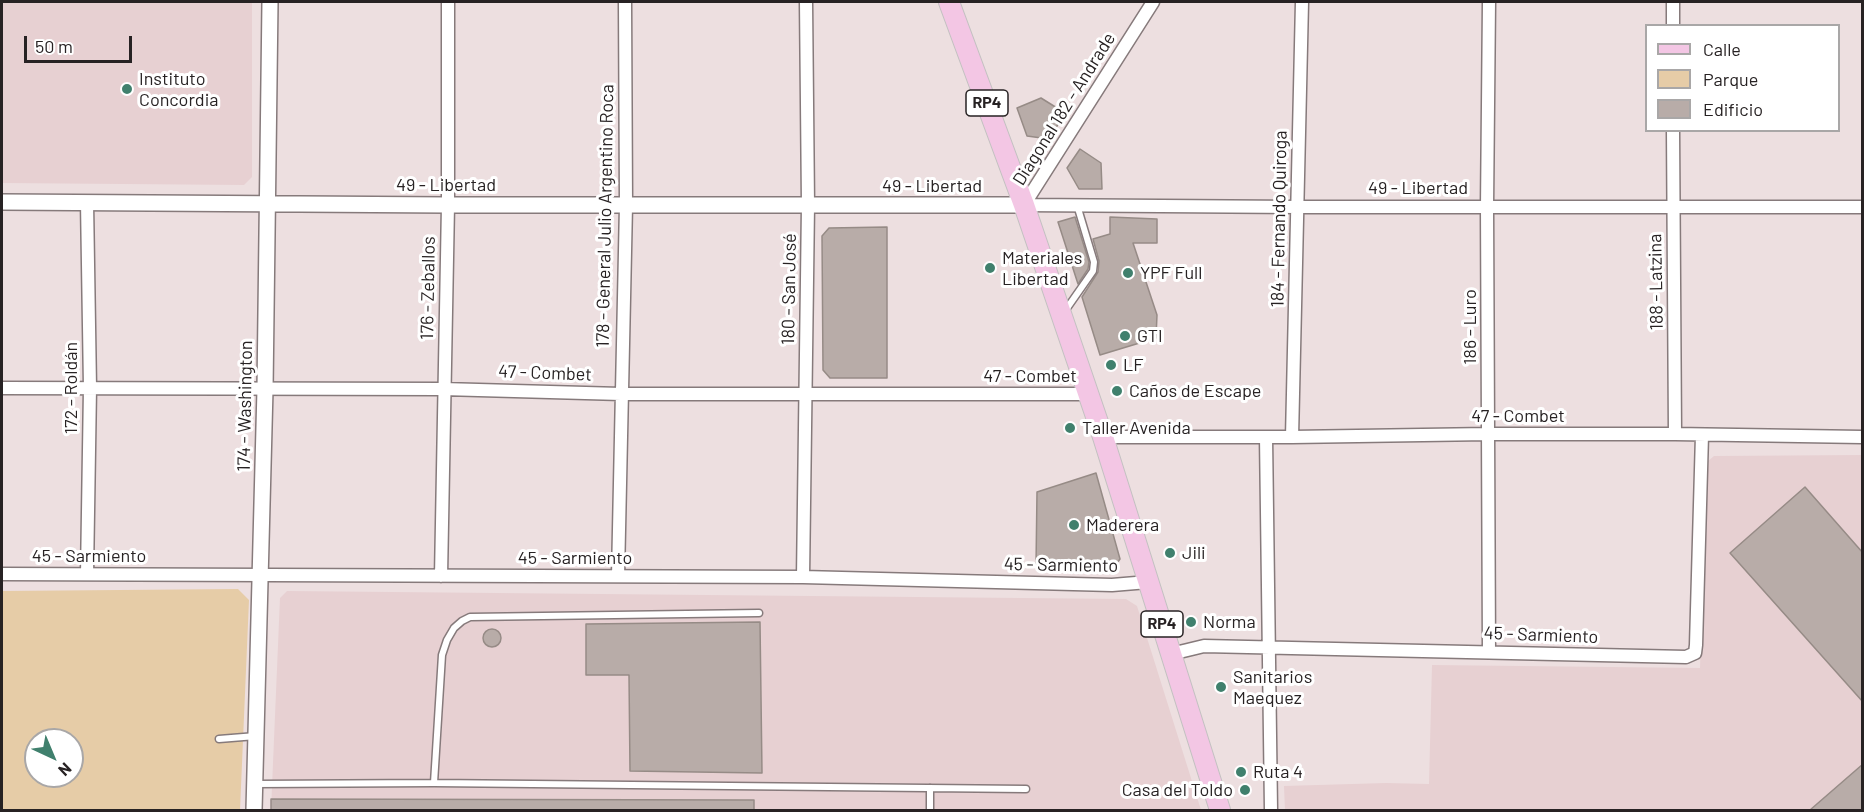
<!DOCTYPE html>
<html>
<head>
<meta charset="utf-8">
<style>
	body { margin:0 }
	#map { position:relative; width:1864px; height:812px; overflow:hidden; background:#eddfe0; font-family:Barlow,sans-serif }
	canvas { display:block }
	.frame { position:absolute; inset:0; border:3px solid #272223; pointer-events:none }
	.legend { position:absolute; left:1645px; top:24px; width:195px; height:108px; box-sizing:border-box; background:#fff; border:2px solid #a9a7a7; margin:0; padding:8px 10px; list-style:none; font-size:18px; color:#272223 }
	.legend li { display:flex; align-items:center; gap:12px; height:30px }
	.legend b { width:30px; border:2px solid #a9a7a7 }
	.north { position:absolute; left:24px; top:728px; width:60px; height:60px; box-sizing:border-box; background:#fff; border:2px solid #a9a7a7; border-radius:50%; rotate:136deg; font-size:16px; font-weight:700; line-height:24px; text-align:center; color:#272223 }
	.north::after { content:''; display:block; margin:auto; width:21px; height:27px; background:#40806d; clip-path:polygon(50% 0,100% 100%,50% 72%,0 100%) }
	.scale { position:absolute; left:24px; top:36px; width:108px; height:27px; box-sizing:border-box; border:3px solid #272223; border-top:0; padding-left:8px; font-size:18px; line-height:21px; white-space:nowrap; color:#272223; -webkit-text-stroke:4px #fff; paint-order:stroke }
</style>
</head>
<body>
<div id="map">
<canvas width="1864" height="812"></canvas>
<div class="frame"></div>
<ul class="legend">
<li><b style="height:8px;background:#f3c6e4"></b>Calle</li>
<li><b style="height:16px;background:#e6cca7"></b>Parque</li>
<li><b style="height:16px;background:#b8aca8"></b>Edificio</li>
</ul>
<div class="north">N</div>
<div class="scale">50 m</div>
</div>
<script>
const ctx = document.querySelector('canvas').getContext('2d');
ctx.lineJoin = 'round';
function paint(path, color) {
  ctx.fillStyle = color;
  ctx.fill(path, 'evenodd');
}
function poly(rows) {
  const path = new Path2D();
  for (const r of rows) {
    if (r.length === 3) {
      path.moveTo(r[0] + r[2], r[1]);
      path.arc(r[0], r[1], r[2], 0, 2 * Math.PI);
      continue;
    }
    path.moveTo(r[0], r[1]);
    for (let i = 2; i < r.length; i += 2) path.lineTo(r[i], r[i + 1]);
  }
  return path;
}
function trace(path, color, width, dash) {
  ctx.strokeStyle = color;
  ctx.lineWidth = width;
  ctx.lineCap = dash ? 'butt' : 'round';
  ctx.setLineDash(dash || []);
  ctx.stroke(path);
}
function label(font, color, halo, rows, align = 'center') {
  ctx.font = font + ' Barlow,sans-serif';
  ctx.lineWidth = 6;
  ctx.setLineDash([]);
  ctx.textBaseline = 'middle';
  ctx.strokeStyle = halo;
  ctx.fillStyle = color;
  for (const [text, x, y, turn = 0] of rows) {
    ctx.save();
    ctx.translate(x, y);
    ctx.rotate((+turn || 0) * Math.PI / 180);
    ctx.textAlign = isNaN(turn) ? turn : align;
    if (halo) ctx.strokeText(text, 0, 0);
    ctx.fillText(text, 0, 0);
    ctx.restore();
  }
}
const built = poly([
	[2,2,252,2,252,177,244,185,2,183],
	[1862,455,1862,810,1285,810,1284,786,1386,783,1429,784,1432,665,1700,668,1707,462,1714,456],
	[287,591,1126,599,1137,606,1201,810,271,810,280,598]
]);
const green = poly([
	[238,589,249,600,240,810,2,810,2,591],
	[36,740,72,740,72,776,36,776]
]);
const building = poly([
	[1041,98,1065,113,1049,139,1027,136,1017,108,1041,98],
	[1080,149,1101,163,1102,189,1079,189,1067,168,1080,149],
	[1075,217,1089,262,1088,269,1078,284,1058,222,1075,217],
	[1110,217,1157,219,1157,243,1133,243,1157,315,1156,338,1100,355,1082,297,1098,272,1099,261,1093,239,1110,234,1110,217],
	[887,227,887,378,830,378,823,370,822,236,829,228,887,227],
	[1096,473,1120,559,1115,566,1036,565,1037,492,1096,473],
	[1805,487,1863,553,1863,702,1730,553,1805,487],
	[760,622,762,773,630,771,629,675,586,675,586,624,760,622],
	[492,638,9],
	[1863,764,1863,810,1810,810,1863,764],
	[271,799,754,800,754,810,271,810,271,799]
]);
const service = poly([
	[1065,311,1093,271,1094,262,1077,205],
	[219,739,256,736],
	[434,783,442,655,447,640,454,628,462,621,470,617,759,613],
	[256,784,434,783,1026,789],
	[930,788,930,810]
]);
const minor = poly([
	[1489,2,1487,207,1489,652],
	[1673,26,1673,2],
	[1673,130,1675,434],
	[87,202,90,388,87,574],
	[1024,205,1298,207,1862,207],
	[1024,205,1153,2],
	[2,388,443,389,621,394,1087,394],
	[1103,437,1292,437,1488,434,1675,434,1862,437],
	[1266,437,1271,810],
	[1292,437,1302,2],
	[2,574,803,577,1112,585,1148,582],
	[441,576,448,205,448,2],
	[618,576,626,205,625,2],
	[803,577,808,205,806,2],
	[1171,654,1204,646,1686,657,1695,653,1696,645,1702,435]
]);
const tertiary = poly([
	[2,202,448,205,1024,205],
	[254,810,265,389,270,2]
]);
const primary = poly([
	[949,2,1024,205,1103,437,1220,810]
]);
const markers = [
	[127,89,6,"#40806d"],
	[990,268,6,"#40806d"],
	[1128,273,6,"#40806d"],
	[1125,336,6,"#40806d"],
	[1111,365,6,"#40806d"],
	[1117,391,6,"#40806d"],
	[1070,428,6,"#40806d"],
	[1074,525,6,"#40806d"],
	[1170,553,6,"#40806d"],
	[1191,622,6,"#40806d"],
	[1221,687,6,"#40806d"],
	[1241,772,6,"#40806d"],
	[1245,790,6,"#40806d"]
];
const shields = [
	[987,103,42],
	[1162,624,42]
];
const shieldNames = [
	["RP4",987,103],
	["RP4",1162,624]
];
const poiNames = [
	["Instituto",139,79],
	["Concordia",139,100],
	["Materiales",1002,258],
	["Libertad",1002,279],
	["YPF Full",1140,273],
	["GTI",1137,336],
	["LF",1123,365],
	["Caños de Escape",1129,391],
	["Taller Avenida",1082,428],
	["Maderera",1086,525],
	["Jili",1182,553],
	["Norma",1203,622],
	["Sanitarios",1233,677],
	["Maequez",1233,698],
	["Ruta 4",1253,772],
	["Casa del Toldo",1233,790,"right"]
];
const streetNames = [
	["Diagonal 182 - Andrade",1064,109,-58],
	["49 - Libertad",446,185],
	["49 - Libertad",932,186],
	["49 - Libertad",1418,188],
	["178 - General Julio Argentino Roca",605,216,-89],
	["184 - Fernando Quiroga",1279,219,-89],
	["188 - Latzina",1656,282,-91],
	["176 - Zeballos",428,288,-89],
	["180 - San José",789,289,-89],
	["186 - Luro",1470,327,-90],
	["47 - Combet",545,373,2],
	["47 - Combet",1030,376],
	["172 - Roldán",71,388,-90],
	["174 - Washington",245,406,-89],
	["47 - Combet",1518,416],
	["45 - Sarmiento",89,556],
	["45 - Sarmiento",575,558],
	["45 - Sarmiento",1061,565,1],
	["45 - Sarmiento",1541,635,2]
];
paint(built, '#e7d0d2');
paint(green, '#e6cca7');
paint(building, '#b8aca8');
trace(building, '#968b86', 1.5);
trace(service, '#867a7b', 9);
trace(minor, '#867a7b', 15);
trace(tertiary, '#867a7b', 18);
trace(primary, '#c3c1c1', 22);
trace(service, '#fff', 6);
trace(minor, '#fff', 12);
trace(tertiary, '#fff', 15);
trace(primary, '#f3c6e4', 20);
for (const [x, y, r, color] of markers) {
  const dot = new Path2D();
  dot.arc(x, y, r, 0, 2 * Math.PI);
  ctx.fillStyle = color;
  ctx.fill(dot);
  trace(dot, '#fff', 2);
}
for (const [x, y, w] of shields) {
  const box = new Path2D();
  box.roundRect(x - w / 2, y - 13, w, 26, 4.5);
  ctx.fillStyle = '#fff';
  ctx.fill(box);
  trace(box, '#272223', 1.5);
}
label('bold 16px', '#272223', null, shieldNames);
label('18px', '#272223', '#fff', poiNames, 'left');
label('18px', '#272223', '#fff', streetNames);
</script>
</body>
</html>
